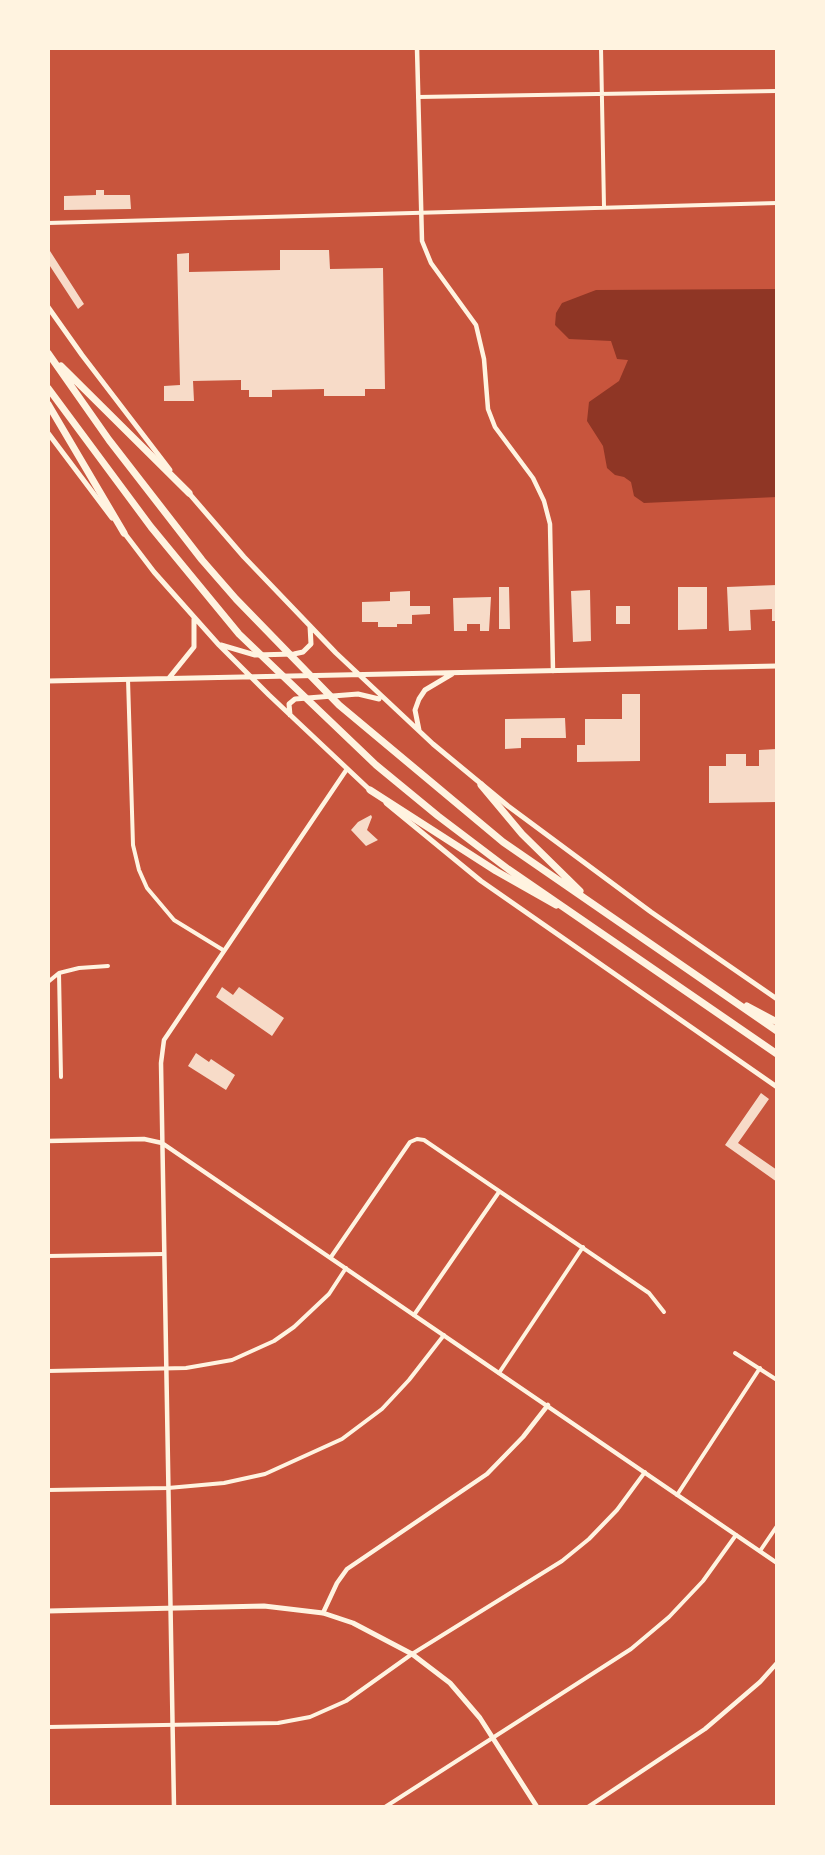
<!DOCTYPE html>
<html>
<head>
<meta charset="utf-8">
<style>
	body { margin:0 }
	#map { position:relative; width:825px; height:1855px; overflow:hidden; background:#c8553d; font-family:Commissioner,sans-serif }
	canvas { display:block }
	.frame { position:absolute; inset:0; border:50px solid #fff3e0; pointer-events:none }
</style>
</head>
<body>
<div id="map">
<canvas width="825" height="1855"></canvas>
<div class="frame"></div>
</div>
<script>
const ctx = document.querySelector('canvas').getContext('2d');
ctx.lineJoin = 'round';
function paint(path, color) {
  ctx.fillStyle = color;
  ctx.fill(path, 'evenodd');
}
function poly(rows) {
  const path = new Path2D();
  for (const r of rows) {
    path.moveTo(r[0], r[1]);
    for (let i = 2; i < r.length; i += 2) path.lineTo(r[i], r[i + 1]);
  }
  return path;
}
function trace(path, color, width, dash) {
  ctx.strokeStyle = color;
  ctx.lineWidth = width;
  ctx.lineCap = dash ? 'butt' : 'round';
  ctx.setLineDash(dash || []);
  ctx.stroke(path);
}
const water = poly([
	[777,289,777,497,644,503,634,496,631,482,624,477,615,475,607,468,603,446,587,421,589,402,619,381,628,360,617,359,611,341,569,339,555,325,556,313,562,303,596,290]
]);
const building = poly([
	[96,190,104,190,104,195,130,195,131,209,64,210,64,196,96,195],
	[280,250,329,250,330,269,383,268,385,389,365,389,365,396,324,396,324,389,272,390,272,397,249,397,249,390,241,390,241,380,193,381,194,401,164,401,164,386,180,385,177,254,189,253,189,272,280,270],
	[50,251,84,304,78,309,48,263],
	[777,585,777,621,772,621,772,609,750,610,751,630,729,631,727,587],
	[499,587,509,587,510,629,499,629],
	[678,587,707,587,707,629,678,630],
	[590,590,591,641,573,642,571,591],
	[410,591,410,606,430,606,430,614,412,615,412,624,397,624,397,627,378,627,378,622,362,622,362,602,390,601,390,592],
	[491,597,489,631,480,631,480,624,467,624,467,631,454,631,453,598],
	[616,606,630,606,630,624,616,624],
	[622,694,640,694,640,761,577,762,577,745,585,745,585,719,622,719],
	[565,718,566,738,521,738,521,748,505,749,505,719],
	[777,749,777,802,709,803,709,766,726,766,726,754,746,754,746,766,759,766,759,750],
	[371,815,372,817,367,830,378,840,366,846,351,830,358,822],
	[222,987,233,995,239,987,284,1018,272,1036,216,997],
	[196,1053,209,1062,211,1059,235,1075,226,1090,188,1066],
	[761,1093,769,1099,738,1143,777,1170,777,1182,725,1145]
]);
const minor = poly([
	[601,48,604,207],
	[418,97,777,91],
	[48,223,777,203],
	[128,679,133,845,139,870,147,888,174,920,223,950],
	[59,973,61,1077],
	[48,982,59,973,79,968,108,966],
	[48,1256,164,1254],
	[331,1257,410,1142,417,1139,424,1140,649,1293,664,1312],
	[414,1315,499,1192],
	[735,1353,777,1380],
	[48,1371,186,1368,232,1360,274,1341,294,1327,329,1294,346,1268],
	[499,1373,583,1247],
	[48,1490,168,1488,224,1483,265,1474,342,1439,382,1409,409,1380,444,1335],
	[677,1495,760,1368],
	[760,1551,777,1526],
	[48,1727,278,1723,310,1717,346,1701,412,1654,562,1561,589,1539,617,1510,645,1472],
	[385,1807,631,1649,669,1617,703,1581,736,1535]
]);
const tertiary = poly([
	[417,48,422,241,431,263,476,325,484,359,488,409,495,427,533,478,544,501,550,524,553,671],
	[48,1141,144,1139,162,1143,777,1563],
	[323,1613,337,1583,347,1569,487,1474,523,1437,548,1405],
	[174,1807,161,1063,164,1040,347,769],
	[588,1807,705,1729,760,1682,777,1663]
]);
const secondary = poly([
	[48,307,82,355,170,470],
	[48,433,112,518],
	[187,491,244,557,336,653,433,744,508,806,651,912,777,999],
	[122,530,154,572,219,645,269,695,372,792],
	[221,645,255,655,294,654,303,652,311,644,310,626],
	[169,678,194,647,194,619],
	[48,681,777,666],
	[290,715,289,704,295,699,358,694,379,699],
	[419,730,415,710,419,699,425,690,452,674],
	[386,803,481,881,777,1087],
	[48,1611,264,1606,323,1613,353,1623,412,1654,450,1683,480,1718,537,1807]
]);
const motorway = poly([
	[48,353,109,440,202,560,236,599,339,705,503,842,777,1031],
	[61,366,189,493],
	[48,388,151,527,239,634,376,765,438,816,508,869,777,1054],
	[48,404,124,533],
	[481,785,522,834,580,891],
	[370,790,496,871,556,905],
	[747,1006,777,1022]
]);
paint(water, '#8f3625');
paint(building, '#f7dbc8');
trace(minor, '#fff3e0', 4);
trace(tertiary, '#fff3e0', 4.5);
trace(secondary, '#fff3e0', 5);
trace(motorway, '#fff3e0', 7);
</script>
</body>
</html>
